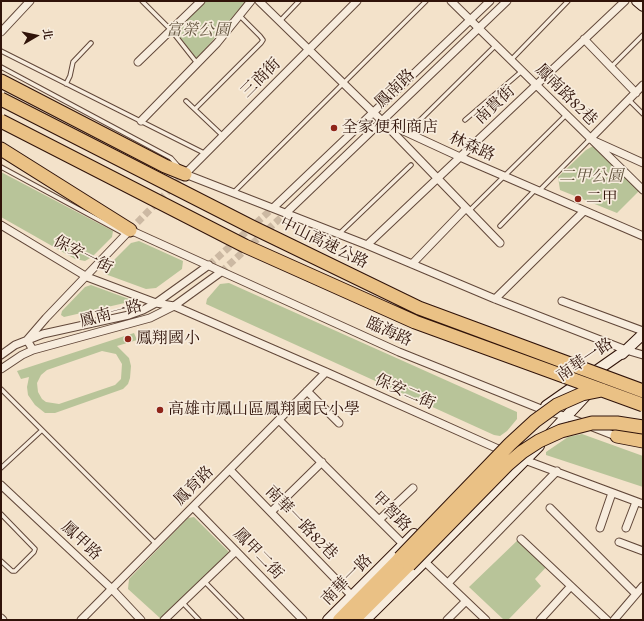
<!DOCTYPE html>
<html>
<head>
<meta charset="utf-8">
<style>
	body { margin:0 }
	#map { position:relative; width:644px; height:621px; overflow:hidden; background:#f3e2ca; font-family:"EB Garamond","Noto Serif TC",serif }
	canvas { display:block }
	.frame { position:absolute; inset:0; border:2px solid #301309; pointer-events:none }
	.north { position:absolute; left:16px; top:16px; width:40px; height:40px; -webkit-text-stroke:3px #f7ecdd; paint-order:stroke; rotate:81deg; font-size:11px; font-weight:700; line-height:16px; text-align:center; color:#301309 }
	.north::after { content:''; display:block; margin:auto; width:14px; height:18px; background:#301309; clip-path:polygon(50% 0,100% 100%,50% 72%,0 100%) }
</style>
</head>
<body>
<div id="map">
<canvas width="644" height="621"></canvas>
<div class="frame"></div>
<div class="north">北</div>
</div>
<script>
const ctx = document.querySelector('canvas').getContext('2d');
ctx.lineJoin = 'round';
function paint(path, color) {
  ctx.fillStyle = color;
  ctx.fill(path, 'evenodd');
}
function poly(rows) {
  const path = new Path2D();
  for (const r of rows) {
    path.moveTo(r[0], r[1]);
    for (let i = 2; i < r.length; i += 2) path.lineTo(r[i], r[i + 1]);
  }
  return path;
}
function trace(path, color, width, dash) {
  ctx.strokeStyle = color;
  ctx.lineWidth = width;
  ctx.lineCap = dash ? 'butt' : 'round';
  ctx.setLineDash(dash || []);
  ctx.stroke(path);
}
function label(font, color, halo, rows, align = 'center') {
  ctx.font = font + ' "EB Garamond","Noto Serif TC",serif';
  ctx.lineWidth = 3.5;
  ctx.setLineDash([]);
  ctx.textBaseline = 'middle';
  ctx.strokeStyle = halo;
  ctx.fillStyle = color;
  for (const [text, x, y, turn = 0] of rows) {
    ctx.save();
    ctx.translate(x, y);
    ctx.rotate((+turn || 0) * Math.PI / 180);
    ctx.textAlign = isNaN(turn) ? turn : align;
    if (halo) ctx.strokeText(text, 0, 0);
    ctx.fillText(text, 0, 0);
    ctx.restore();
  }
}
const green = poly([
	[206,1,246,1,197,59,175,31],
	[593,146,639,191,617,213,560,190,558,177,586,150],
	[1,172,113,231,112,237,92,257,85,261,75,259,1,217],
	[139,241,183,261,182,269,156,288,146,289,105,274,108,266,131,243],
	[229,283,517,412,517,419,507,431,500,436,494,435,206,304,207,299,220,284],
	[91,285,129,299,129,302,64,317,61,315,62,311,85,287],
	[134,333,137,340,117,346,129,358,131,366,130,378,128,384,123,389,55,413,45,413,35,405,28,395,27,387,29,377,21,379,17,371],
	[102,351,116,354,122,364,121,379,115,385,59,404,46,402,42,399,38,392,37,383,41,375,47,370],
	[582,434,643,456,643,487,546,455,546,452,568,437],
	[194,517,229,552,161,619,128,589,129,579,188,518],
	[521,537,550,563,535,579,541,586,508,620,504,620,469,587]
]);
const minorTunnel = poly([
	[130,230,185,174],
	[209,265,273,208],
	[221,272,286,213]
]);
const service = poly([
	[142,1,171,30,197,63],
	[280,21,299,1],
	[1,51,206,154],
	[511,60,568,1],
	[1,67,171,158,178,166],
	[611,67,643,35],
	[66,84,70,76,73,62,91,43],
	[629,100,643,114],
	[186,101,223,136],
	[195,109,261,43,263,40,260,36,239,15],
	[465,120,522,71],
	[407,133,496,45],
	[1,167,123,233],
	[539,191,590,139],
	[234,192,426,1],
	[469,211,566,115],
	[500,226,535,190],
	[340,233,411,165],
	[1,389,156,544],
	[1,468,41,431],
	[1,514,35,549,34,552,15,571,12,571,1,561],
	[204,581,242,620],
	[182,602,199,620]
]);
const minor = poly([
	[259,1,382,121,460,157,643,236],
	[357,1,185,174,367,245,495,299,626,350,643,355],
	[451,1,643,190],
	[1,32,30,1],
	[584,39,636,93],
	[138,62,201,1],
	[643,85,590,139,643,163],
	[141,121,217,43,251,1],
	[385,124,500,243],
	[273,208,490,1],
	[286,213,507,1],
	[1,225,87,277,156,303,174,306,326,372,505,452],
	[367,245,625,1],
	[412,264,466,208],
	[495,299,584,211],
	[562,301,643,331],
	[33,350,27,340,46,318,130,230,399,352,541,409,567,417,618,437],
	[1,355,15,345,43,334,129,315,143,310,156,303,209,265],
	[1,369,22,355,33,350,150,318,174,306,221,272],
	[307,391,339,423],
	[279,420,406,547],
	[522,459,643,504],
	[230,470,352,596],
	[1,485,112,589,141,620],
	[193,507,303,620],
	[550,508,636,594],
	[271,512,322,462],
	[379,520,413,488],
	[600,528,612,493],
	[626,528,636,502],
	[521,539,607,620],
	[619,542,643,551],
	[422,559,486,620],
	[448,583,557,471],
	[1,618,3,620],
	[81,620,326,372],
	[164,620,236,551],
	[447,620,466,601],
	[540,620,571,586],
	[614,620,643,586]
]);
const secondary = poly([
	[637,1,643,6],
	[622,354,643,334],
	[546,406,626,350],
	[550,434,589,392],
	[328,620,414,534],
	[365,620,425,561,539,446]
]);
const trunk = poly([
	[339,620,400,558],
	[354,620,409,565]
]);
const motorway = poly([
	[1,81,165,166,185,174],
	[1,149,130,230],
	[617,436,643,441]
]);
const motorwayBridge = poly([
	[1,99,252,227,419,308,643,391],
	[1,121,245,246,415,322,643,405],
	[400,558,510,444,535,421,557,405,582,394,602,390],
	[409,565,508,464,522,452,539,441,561,431,592,423,617,423,643,427]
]);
const markers = [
	[334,128,4,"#8f2418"],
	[578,199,4,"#8f2418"],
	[128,339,4,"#8f2418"],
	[160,410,4,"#8f2418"]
];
const parkNames = [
	["富榮公園",198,31],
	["二甲公園",591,177]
];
const streetNames = [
	["三商街",261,78,-45],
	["鳳南路",395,89,-44],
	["鳳南路82巷",566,95,45],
	["南貴街",495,105,-43],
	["林森路",472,147,24],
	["中山高速公路",324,243,26],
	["保安一街",83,255,27],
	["鳳南一路",111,314,-15],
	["臨海路",389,332,24],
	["南華一路",585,360,-34],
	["保安二街",405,392,24],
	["鳳育路",194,486,-45],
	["甲智路",391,512,45],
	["南華一路82巷",301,523,46],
	["鳳甲路",81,541,43],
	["鳳甲二街",258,554,46],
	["南華一路",347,580,-45]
];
const poiNames = [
	["全家便利商店",342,128],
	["二甲",586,199],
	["鳳翔國小",136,339],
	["高雄市鳳山區鳳翔國民小學",168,410]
];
paint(green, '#b8c499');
trace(minorTunnel, '#ccb9a3', 7, [7, 3.5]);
trace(service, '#614739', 5.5);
trace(minor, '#614739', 9);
trace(secondary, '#301309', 12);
trace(trunk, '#301309', 14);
trace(motorway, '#301309', 15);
trace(service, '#f7ecdd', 3.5);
trace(minor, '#f7ecdd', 7);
trace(secondary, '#f7ecdd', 10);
trace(trunk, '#eac185', 12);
trace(motorway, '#eac185', 13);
trace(motorwayBridge, '#301309', 15, []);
trace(motorwayBridge, '#eac185', 13);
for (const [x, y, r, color] of markers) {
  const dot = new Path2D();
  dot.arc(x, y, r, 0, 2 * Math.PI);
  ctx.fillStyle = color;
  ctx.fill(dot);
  trace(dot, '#f7ecdd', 1.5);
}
label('italic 16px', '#60513b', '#f7ecdd', parkNames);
label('16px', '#301309', '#f7ecdd', streetNames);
label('16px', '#301309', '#f7ecdd', poiNames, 'left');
</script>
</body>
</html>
